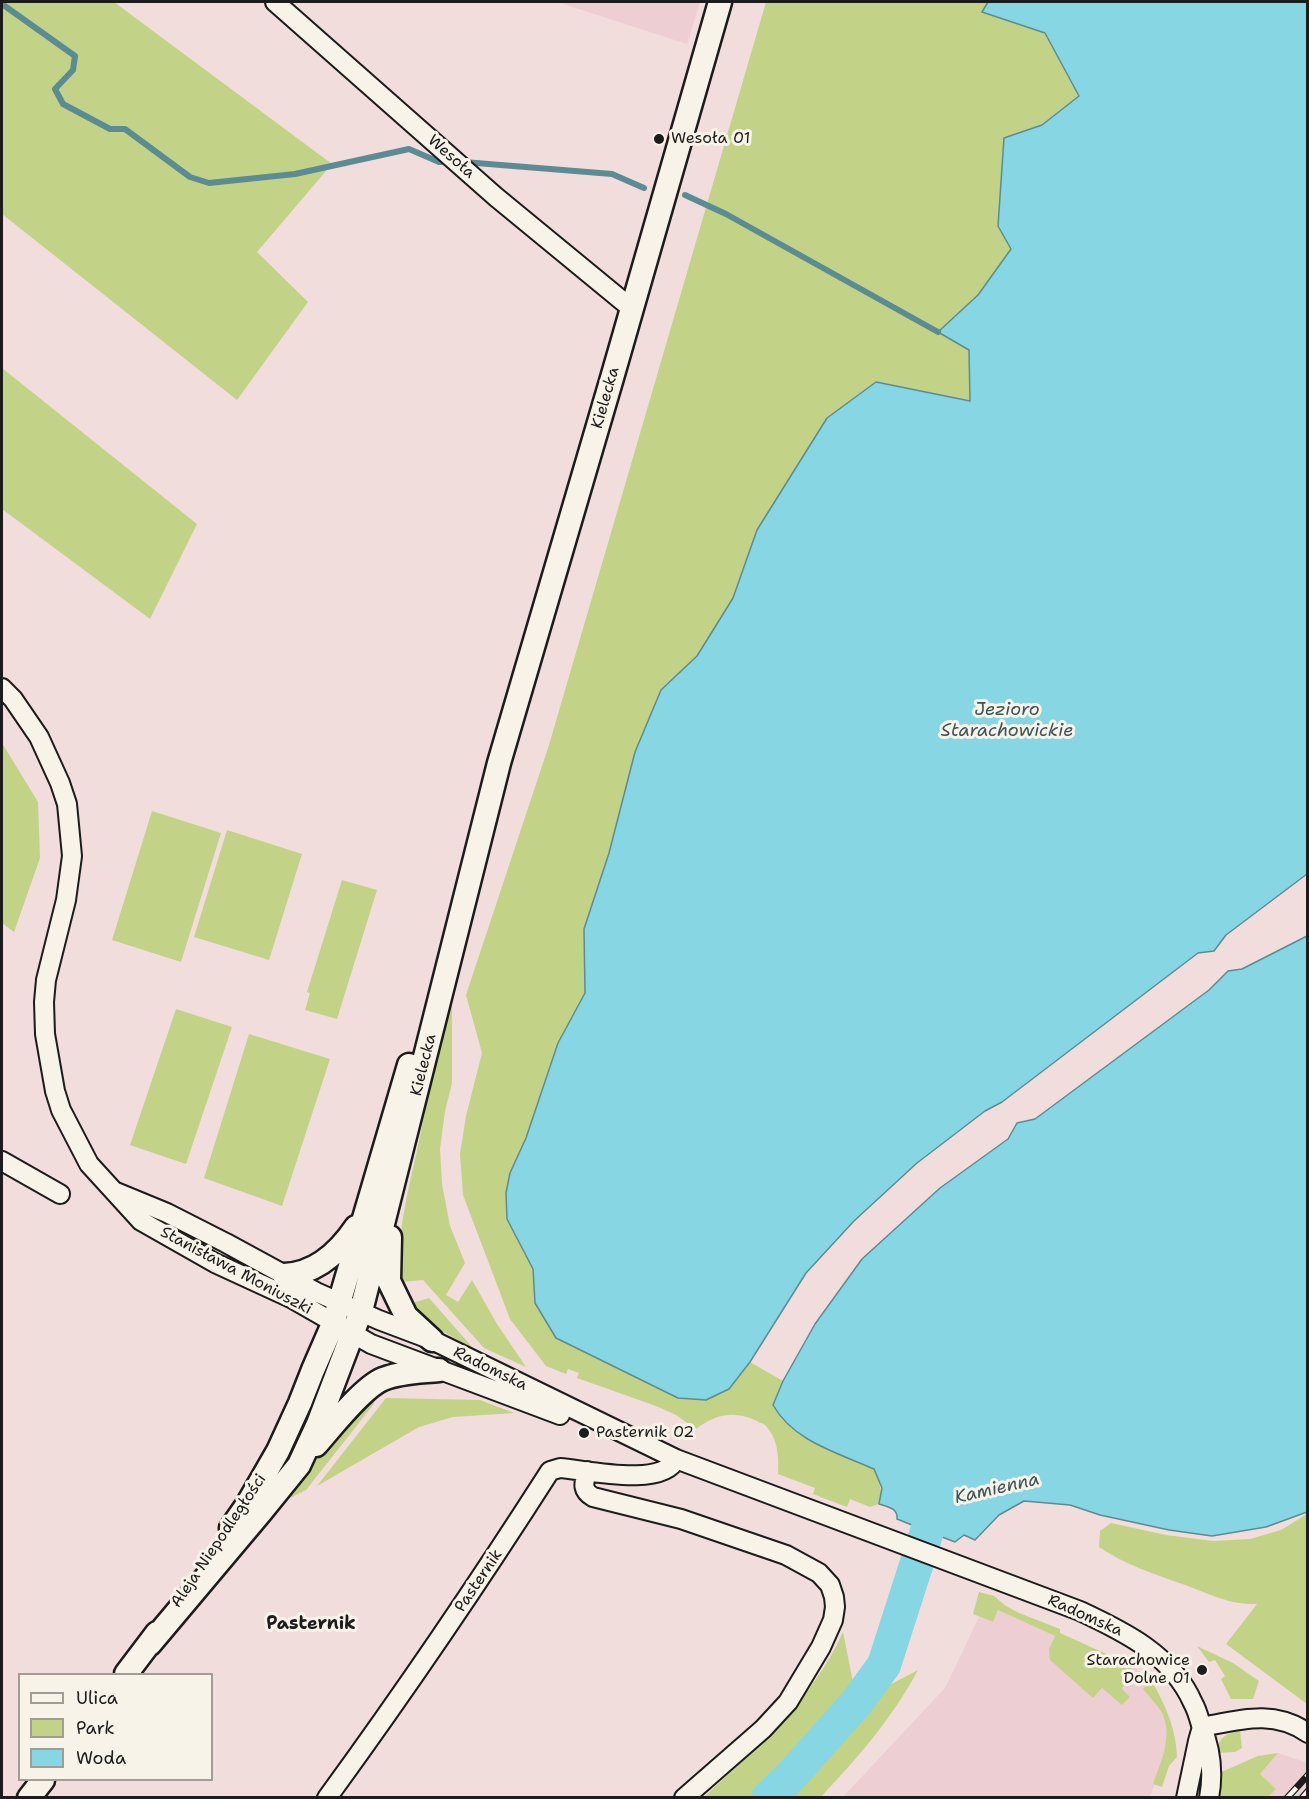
<!DOCTYPE html>
<html>
<head>
<meta charset="utf-8">
<style>
  body { margin:0 }
  #map { position:relative; width:1309px; height:1799px; overflow:hidden; background:#f1dddb; font-family:"Shantell Sans",sans-serif }
  canvas { display:block }
  .frame { position:absolute; inset:0; border:3px solid #1c1c1c; pointer-events:none }
  .legend { position:absolute; left:18px; top:1673px; width:195px; height:108px; box-sizing:border-box; background:#f7f3e8; border:2px solid #9f9d96; margin:0; padding:8px 10px; list-style:none; font-size:18px; color:#1c1c1c }
  .legend li { display:flex; align-items:center; gap:12px; height:30px }
  .legend b { width:30px; border:2px solid #9f9d96 }
</style>
</head>
<body>
<div id="map">
<canvas width="1309" height="1799"></canvas>
<div class="frame"></div>
<ul class="legend">
<li><b style="height:8px;background:#f7f3e8"></b>Ulica</li>
<li><b style="height:16px;background:#c2d387"></b>Park</li>
<li><b style="height:16px;background:#86d6e3"></b>Woda</li>
</ul>
</div>
<script>
const ctx = document.querySelector('canvas').getContext('2d');
ctx.lineJoin = 'round';
function paint(path, color) {
  ctx.fillStyle = color;
  ctx.fill(path, 'evenodd');
}
function strokePath(path, color, width, dash) {
  ctx.strokeStyle = color;
  ctx.lineWidth = width;
  ctx.lineCap = dash ? 'butt' : 'round';
  ctx.setLineDash(dash || []);
  ctx.stroke(path);
}
function label(font, color, halo, rows, align = 'center') {
  ctx.font = font + ' "Shantell Sans",sans-serif';
  ctx.lineWidth = 6;
  ctx.setLineDash([]);
  ctx.textBaseline = 'middle';
  ctx.strokeStyle = halo;
  ctx.fillStyle = color;
  for (const [text, x, y, turn = 0] of rows) {
    ctx.save();
    ctx.translate(x, y);
    ctx.rotate((+turn || 0) * Math.PI / 180);
    ctx.textAlign = isNaN(turn) ? turn : align;
    if (halo) ctx.strokeText(text, 0, 0);
    ctx.fillText(text, 0, 0);
    ctx.restore();
  }
}
const built = new Path2D(`
  M 557,2 L 700,2 L 687,44 Z
  M 998,1610 L 1055,1636 L 1049,1649 L 1093,1698 L 1102,1688 L 1123,1705 L 1121,1689 L 1133,1666 L 1153,1683 L 1171,1722 L 1165,1756 L 1150,1797 L 842,1798 L 945,1688 L 979,1617 L 993,1622 Z
  M 1278,1753 L 1305,1762 L 1307,1765 L 1307,1797 L 1268,1797 L 1275,1789 L 1260,1774 Z`);
const green = new Path2D(`
  M 2,2 L 114,2 L 332,164 L 257,252 L 308,302 L 237,400 L 2,214 Z
  M 766,2 L 988,2 L 983,12 L 1045,33 L 1079,96 L 1042,125 L 1004,138 L 1012,249 L 978,295 L 938,332 L 969,350 L 970,402 L 877,382 L 757,530 L 733,598 L 697,656 L 661,690 L 584,929 L 585,993 L 558,1043 L 526,1138 L 510,1173 L 507,1219 L 533,1269 L 535,1303 L 556,1338 L 678,1398 L 706,1400 L 729,1389 L 750,1362 L 783,1381 L 773,1405 C 793,1441 838,1453 874,1469 C 880,1483 883,1488 879,1504 L 870,1507 L 850,1499 L 847,1507 L 813,1494 L 815,1488 L 778,1474 C 779,1457 778,1438 765,1425 C 763,1423 759,1423 757,1421 C 735,1410 715,1414 696,1429 L 676,1415 L 656,1406 L 577,1378 L 579,1373 L 568,1369 L 566,1374 L 546,1366 L 510,1319 L 463,1195 L 460,1154 L 466,1116 L 482,1053 L 466,995 L 549,745 Z
  M 2,368 L 197,524 L 150,619 L 2,509 Z
  M 2,743 L 38,802 L 40,858 L 14,932 L 2,923 Z
  M 152,811 L 221,833 L 181,962 L 112,940 Z
  M 227,830 L 302,854 L 269,960 L 194,937 Z
  M 342,880 L 377,890 L 337,1019 L 305,1010 L 310,993 L 307,992 Z
  M 452,984 L 452,1083 L 445,1111 L 440,1149 L 442,1184 L 450,1226 L 465,1263 L 446,1295 L 458,1302 L 472,1280 L 497,1324 L 526,1367 L 484,1348 L 423,1280 L 402,1282 C 394,1240 409,1188 418,1146 C 429,1092 440,1038 452,984 Z
  M 176,1009 L 232,1027 L 186,1164 L 130,1145 Z
  M 249,1034 L 330,1059 L 282,1206 L 204,1178 Z
  M 429,1298 L 473,1348 C 448,1335 429,1324 409,1304 Z
  M 370,1398 L 375,1401 L 373,1405 L 306,1490 L 284,1501 L 330,1443 Z
  M 386,1398 L 480,1400 L 514,1413 L 453,1417 L 419,1427 L 317,1486 Z
  M 1307,1514 L 1307,1704 L 1226,1644 L 1257,1604 C 1229,1605 1210,1594 1185,1585 C 1155,1574 1125,1565 1099,1547 L 1100,1531 L 1111,1523 L 1166,1535 L 1213,1541 L 1250,1539 L 1281,1530 Z
  M 979,1592 L 994,1596 L 1006,1606 L 1019,1613 L 1060,1629 L 1060,1633 L 1133,1666 L 1122,1689 L 1130,1697 L 1122,1705 L 1102,1688 L 1093,1698 L 1050,1660 L 1049,1649 L 1055,1636 L 998,1610 L 993,1622 L 973,1614 Z
  M 843,1632 L 857,1702 L 918,1670 C 891,1720 859,1756 821,1797 L 703,1798 C 756,1749 813,1699 843,1632 Z
  M 1197,1646 L 1233,1663 L 1259,1681 L 1253,1699 L 1231,1699 L 1221,1679 L 1225,1676 L 1215,1660 L 1209,1662 Z
  M 1153,1683 C 1166,1707 1176,1729 1177,1757 L 1169,1766 L 1162,1787 L 1153,1784 C 1161,1762 1174,1735 1161,1711 C 1156,1704 1149,1696 1143,1689 L 1148,1684 Z
  M 1240,1730 L 1242,1748 L 1235,1752 L 1218,1753 C 1217,1737 1227,1734 1240,1730 Z
  M 1278,1753 L 1260,1774 L 1276,1789 L 1268,1797 L 1216,1798 L 1219,1773 L 1258,1756 Z`);
const water = new Path2D(`
  M 988,2 L 1307,2 L 1307,874 L 1226,935 L 1214,951 L 1198,953 L 1002,1102 L 985,1111 L 917,1163 L 854,1221 L 806,1273 L 750,1362 L 729,1389 L 706,1400 L 678,1398 L 556,1338 L 535,1303 L 533,1269 L 507,1219 L 506,1193 L 510,1173 L 526,1138 L 558,1043 L 585,993 L 584,929 L 609,853 L 635,752 L 661,690 L 697,656 L 733,598 L 757,530 L 827,418 L 876,382 L 970,401 L 969,350 L 938,332 L 978,295 L 1011,249 L 998,226 L 1004,138 L 1042,125 L 1079,96 L 1045,33 L 982,12 Z
  M 1307,936 L 1307,1512 L 1266,1527 L 1212,1536 L 1169,1530 L 1100,1515 L 1070,1505 L 1024,1501 L 999,1515 L 975,1540 L 964,1535 L 955,1542 L 932,1533 L 932,1528 L 925,1525 L 922,1529 L 897,1519 C 898,1508 888,1507 879,1504 L 882,1488 L 874,1469 C 838,1453 793,1441 773,1405 L 783,1381 L 815,1324 L 862,1259 L 940,1188 L 1008,1139 L 1017,1123 L 1035,1119 L 1209,990 L 1228,971 L 1242,969 Z`);
const stream = new Path2D(`
  M 2,4 L 75,56 L 73,70 L 55,89 L 63,104 L 110,129 L 125,129 L 190,177 L 209,183 L 295,174 L 409,149 L 439,162 L 448,162
  M 464,162 L 612,174 L 644,188
  M 685,195 L 726,214 L 938,332`);
const river = new Path2D(`
  M 768,1798 L 790,1777 L 857,1702 L 884,1665 L 929,1525 L 945,1502 L 962,1498`);
const minor = new Path2D(`
  M 275,2 L 496,197 L 631,308
  M 2,688 L 13,699 L 39,737 L 60,783 L 67,804 L 72,856 L 66,900 L 46,980 L 44,1002 L 45,1034 L 55,1091 L 61,1110 L 89,1164 L 141,1221 L 215,1263 L 291,1298 L 371,1344 L 560,1415
  M 2,1161 L 60,1194
  M 116,1192 L 167,1213 L 226,1243 L 316,1292 L 379,1320 L 432,1340 L 676,1459 L 1080,1611 C 1125,1632 1172,1655 1193,1703 C 1197,1710 1199,1718 1201,1725 C 1211,1749 1214,1772 1209,1798
  M 587,1471 C 584,1483 581,1490 593,1497 L 681,1519 L 786,1555 L 819,1573 L 830,1585 L 834,1597 L 835,1607 L 833,1620 L 821,1647 L 788,1702 L 763,1729 L 684,1798
  M 1202,1727 C 1240,1720 1273,1709 1308,1733
  M 327,1798 C 405,1691 479,1582 550,1471 L 560,1468 C 586,1470 663,1488 676,1459
  M 1186,1798 L 1198,1741 L 1202,1727`);
const major = new Path2D(`
  M 390,1237 L 389,1281 L 406,1316 L 432,1340
  M 284,1275 C 316,1274 339,1252 356,1227
  M 316,1445 C 331,1428 363,1387 383,1379 C 401,1372 420,1372 439,1370
  M 231,1528 L 247,1505 L 278,1451 L 300,1403 L 313,1370 L 333,1324 L 409,1065
  M 150,1644 L 261,1512 L 299,1465 L 318,1424 L 361,1311 L 499,763 L 612,378 L 720,2
  M 126,1674 L 157,1633
  M 29,1798 L 43,1780`);
const rail = new Path2D(`
  M 1287,1798 L 1308,1775
  M 1302,1798 L 1308,1791`);
const markers = [
  [659,139,6,"#1c1c1c"],
  [584,1433,6,"#1c1c1c"],
  [1202,1670,6,"#1c1c1c"]
];
const poiNames = [
  ["Wesoła 01",671,139],
  ["Pasternik 02",596,1433],
  ["Starachowice",1190,1661,"right"],
  ["Dolne 01",1190,1679,"right"]
];
const streetNames = [
  ["Wesoła",451,157,41],
  ["Kielecka",606,398,-74],
  ["Kielecka",424,1065,-76],
  ["Stanisława Moniuszki",236,1271,28],
  ["Radomska",490,1369,26],
  ["Aleja Niepodległości",219,1541,-56],
  ["Pasternik",479,1581,-56],
  ["Radomska",1085,1616,24]
];
const waterNames = [
  ["Jezioro",1007,710],
  ["Starachowickie",1007,731],
  ["Kamienna",997,1489,-13]
];
const neighbourhoodNames = [
  ["Pasternik",311,1624]
];
paint(built, '#edced2');
paint(green, '#c2d387');
paint(water, '#86d6e3');
strokePath(water, '#5c8c93', 1.5);
strokePath(stream, '#5c8c93', 6);
strokePath(river, '#86d6e3', 34);
strokePath(minor, '#1c1c1c', 22);
strokePath(major, '#1c1c1c', 27);
strokePath(minor, '#f7f3e8', 18);
strokePath(major, '#f7f3e8', 22);
strokePath(rail, '#1c1c1c', 7);
strokePath(rail, '#f7f3e8', 4.5, [14]);
for (const [x, y, r, color] of markers) {
  const dot = new Path2D();
  dot.arc(x, y, r, 0, 2 * Math.PI);
  ctx.fillStyle = color;
  ctx.fill(dot);
  strokePath(dot, '#f7f3e8', 2);
}
label('16px', '#1c1c1c', '#f7f3e8', poiNames, 'left');
label('16px', '#1c1c1c', '#f7f3e8', streetNames);
label('italic 18px', '#3c5458', '#f7f3e8', waterNames);
label('bold 18px', '#1c1c1c', '#f7f3e8', neighbourhoodNames);
</script>
</body>
</html>
